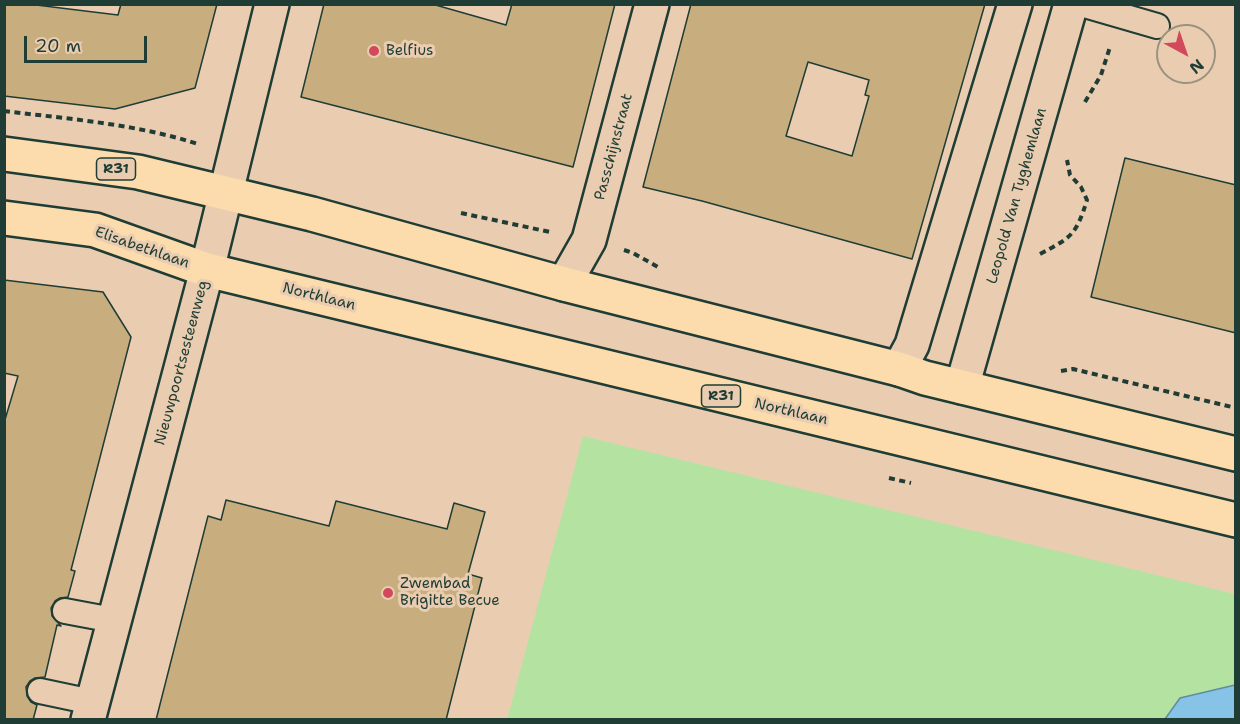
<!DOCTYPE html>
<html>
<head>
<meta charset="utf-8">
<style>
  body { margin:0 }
  #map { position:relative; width:1240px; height:724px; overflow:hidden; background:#eacdb1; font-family:"Shantell Sans",sans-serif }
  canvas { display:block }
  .frame { position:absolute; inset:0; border:6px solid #1f3d34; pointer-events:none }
  .north { position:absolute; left:1156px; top:24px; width:60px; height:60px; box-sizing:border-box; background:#eacdb1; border:2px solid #99937f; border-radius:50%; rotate:140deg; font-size:16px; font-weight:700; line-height:24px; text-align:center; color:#1f3d34 }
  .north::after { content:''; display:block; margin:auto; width:21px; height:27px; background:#d1495b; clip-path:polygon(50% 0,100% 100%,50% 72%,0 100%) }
  .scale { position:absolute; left:24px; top:36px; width:123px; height:27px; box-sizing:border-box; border:3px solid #1f3d34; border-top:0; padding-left:8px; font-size:18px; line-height:21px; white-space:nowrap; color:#1f3d34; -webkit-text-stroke:4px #eacdb1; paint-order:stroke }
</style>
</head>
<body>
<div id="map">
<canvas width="1240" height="724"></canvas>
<div class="frame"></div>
<div class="north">N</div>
<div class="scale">20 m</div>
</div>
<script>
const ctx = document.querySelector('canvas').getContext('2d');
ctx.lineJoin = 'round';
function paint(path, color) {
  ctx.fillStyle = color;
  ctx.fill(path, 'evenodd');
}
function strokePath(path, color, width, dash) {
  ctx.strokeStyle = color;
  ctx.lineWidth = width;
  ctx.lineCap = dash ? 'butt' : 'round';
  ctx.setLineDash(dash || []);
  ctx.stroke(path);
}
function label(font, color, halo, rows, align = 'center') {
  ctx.font = font + ' "Shantell Sans",sans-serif';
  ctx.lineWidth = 6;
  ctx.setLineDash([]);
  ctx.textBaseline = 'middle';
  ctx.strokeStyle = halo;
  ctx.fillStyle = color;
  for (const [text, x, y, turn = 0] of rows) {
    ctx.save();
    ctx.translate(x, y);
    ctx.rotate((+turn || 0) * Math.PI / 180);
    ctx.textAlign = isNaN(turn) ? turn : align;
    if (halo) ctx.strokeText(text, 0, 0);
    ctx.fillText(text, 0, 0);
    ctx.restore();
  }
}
const green = new Path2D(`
  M 583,436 L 1235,594 L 1235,719 L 507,720 Z`);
const water = new Path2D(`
  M 1235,685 L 1235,719 L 1165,719 L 1180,698 Z`);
const building = new Path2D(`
  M 5,4 L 28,4 L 118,15 L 121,4 L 217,4 L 195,88 L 115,109 L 4,96 Z
  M 324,4 L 432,4 L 506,25 L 512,4 L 615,4 L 573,167 L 301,97 Z
  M 691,4 L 985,4 L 912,259 L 702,201 L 643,187 ZM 808,62 L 869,80 L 865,95 L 869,96 L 852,156 L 786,136 Z
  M 1125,158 L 1236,185 L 1236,333 L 1091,297 Z
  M 4,280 L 103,292 L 131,337 L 71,570 L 75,571 L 68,597 L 60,598 L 55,601 L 51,608 L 52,616 L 61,626 L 57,625 L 45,677 L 35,678 L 30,681 L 26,687 L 27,696 L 31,702 L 37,705 L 33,720 L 4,720 L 4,423 L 18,376 L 4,373 Z
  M 226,500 L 329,526 L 336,501 L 447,529 L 454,503 L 485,512 L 468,574 L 482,578 L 446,720 L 156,720 L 208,516 L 221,520 Z`);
const path = new Path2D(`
  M 1085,102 L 1101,75 L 1110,47
  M 4,111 C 69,119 136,124 198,144
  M 461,213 L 550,232
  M 624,250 L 633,253 L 658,267
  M 1040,254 C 1072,237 1076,235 1087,200 L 1081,187 L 1070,175 L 1067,160
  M 1061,371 L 1073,369 L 1236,408
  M 889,478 L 911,483`);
const service = new Path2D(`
  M 1081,4 L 1157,26
  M 65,611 L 113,620
  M 40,691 L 92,702`);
const minor = new Path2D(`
  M 564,284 L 589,240 L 652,4
  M 899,369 L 912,345 L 1015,4
  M 962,387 L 1071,4`);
const tertiary = new Path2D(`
  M 88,720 L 207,270`);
const secondary = new Path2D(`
  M 207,270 L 272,4`);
const primary = new Path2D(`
  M 4,154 L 138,172 L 312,214 L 564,284 L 899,369 L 925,378 L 1236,454
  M 4,218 L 95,230 L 207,270 L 1236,520`);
const markers = [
  [374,51,6,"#d1495b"],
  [388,593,6,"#d1495b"]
];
const shields = [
  [116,169,39],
  [721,396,39]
];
const shieldNames = [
  ["R31",116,169],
  ["R31",721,396]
];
const poiNames = [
  ["Belfius",386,51],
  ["Zwembad",400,584],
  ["Brigitte Becue",400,601]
];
const streetNames = [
  ["Passchijnstraat",614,147,-75],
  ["Leopold Van Tyghemlaan",1017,196,-74],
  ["Elisabethlaan",142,248,19],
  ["Northlaan",319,297,14],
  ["Nieuwpoortsesteenweg",182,363,-75],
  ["Northlaan",791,412,13]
];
paint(green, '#b4e3a1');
paint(water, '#86c3e6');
strokePath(water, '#5d8d9f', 1.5);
paint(building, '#c8ae7f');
strokePath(building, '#1f3d34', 1.5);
strokePath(service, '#1f3d34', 28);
strokePath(minor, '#1f3d34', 38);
strokePath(tertiary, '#1f3d34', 38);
strokePath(secondary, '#1f3d34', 38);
strokePath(primary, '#1f3d34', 38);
strokePath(path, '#1f3d34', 4, [6, 4.5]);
strokePath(service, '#eacdb1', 24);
strokePath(minor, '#eacdb1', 33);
strokePath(tertiary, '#eacdb1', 33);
strokePath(secondary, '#eacdb1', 33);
strokePath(primary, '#fcdcac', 33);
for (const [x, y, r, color] of markers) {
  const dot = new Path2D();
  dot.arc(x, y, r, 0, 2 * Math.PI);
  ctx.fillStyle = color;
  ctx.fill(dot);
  strokePath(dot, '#eacdb1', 2);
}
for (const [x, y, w] of shields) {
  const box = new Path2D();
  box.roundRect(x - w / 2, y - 11, w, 22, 4.5);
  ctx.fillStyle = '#eacdb1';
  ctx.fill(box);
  strokePath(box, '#1f3d34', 1.5);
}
label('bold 14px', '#1f3d34', null, shieldNames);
label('15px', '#1f3d34', '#eacdb1', poiNames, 'left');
label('15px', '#1f3d34', '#eacdb1', streetNames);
</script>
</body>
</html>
